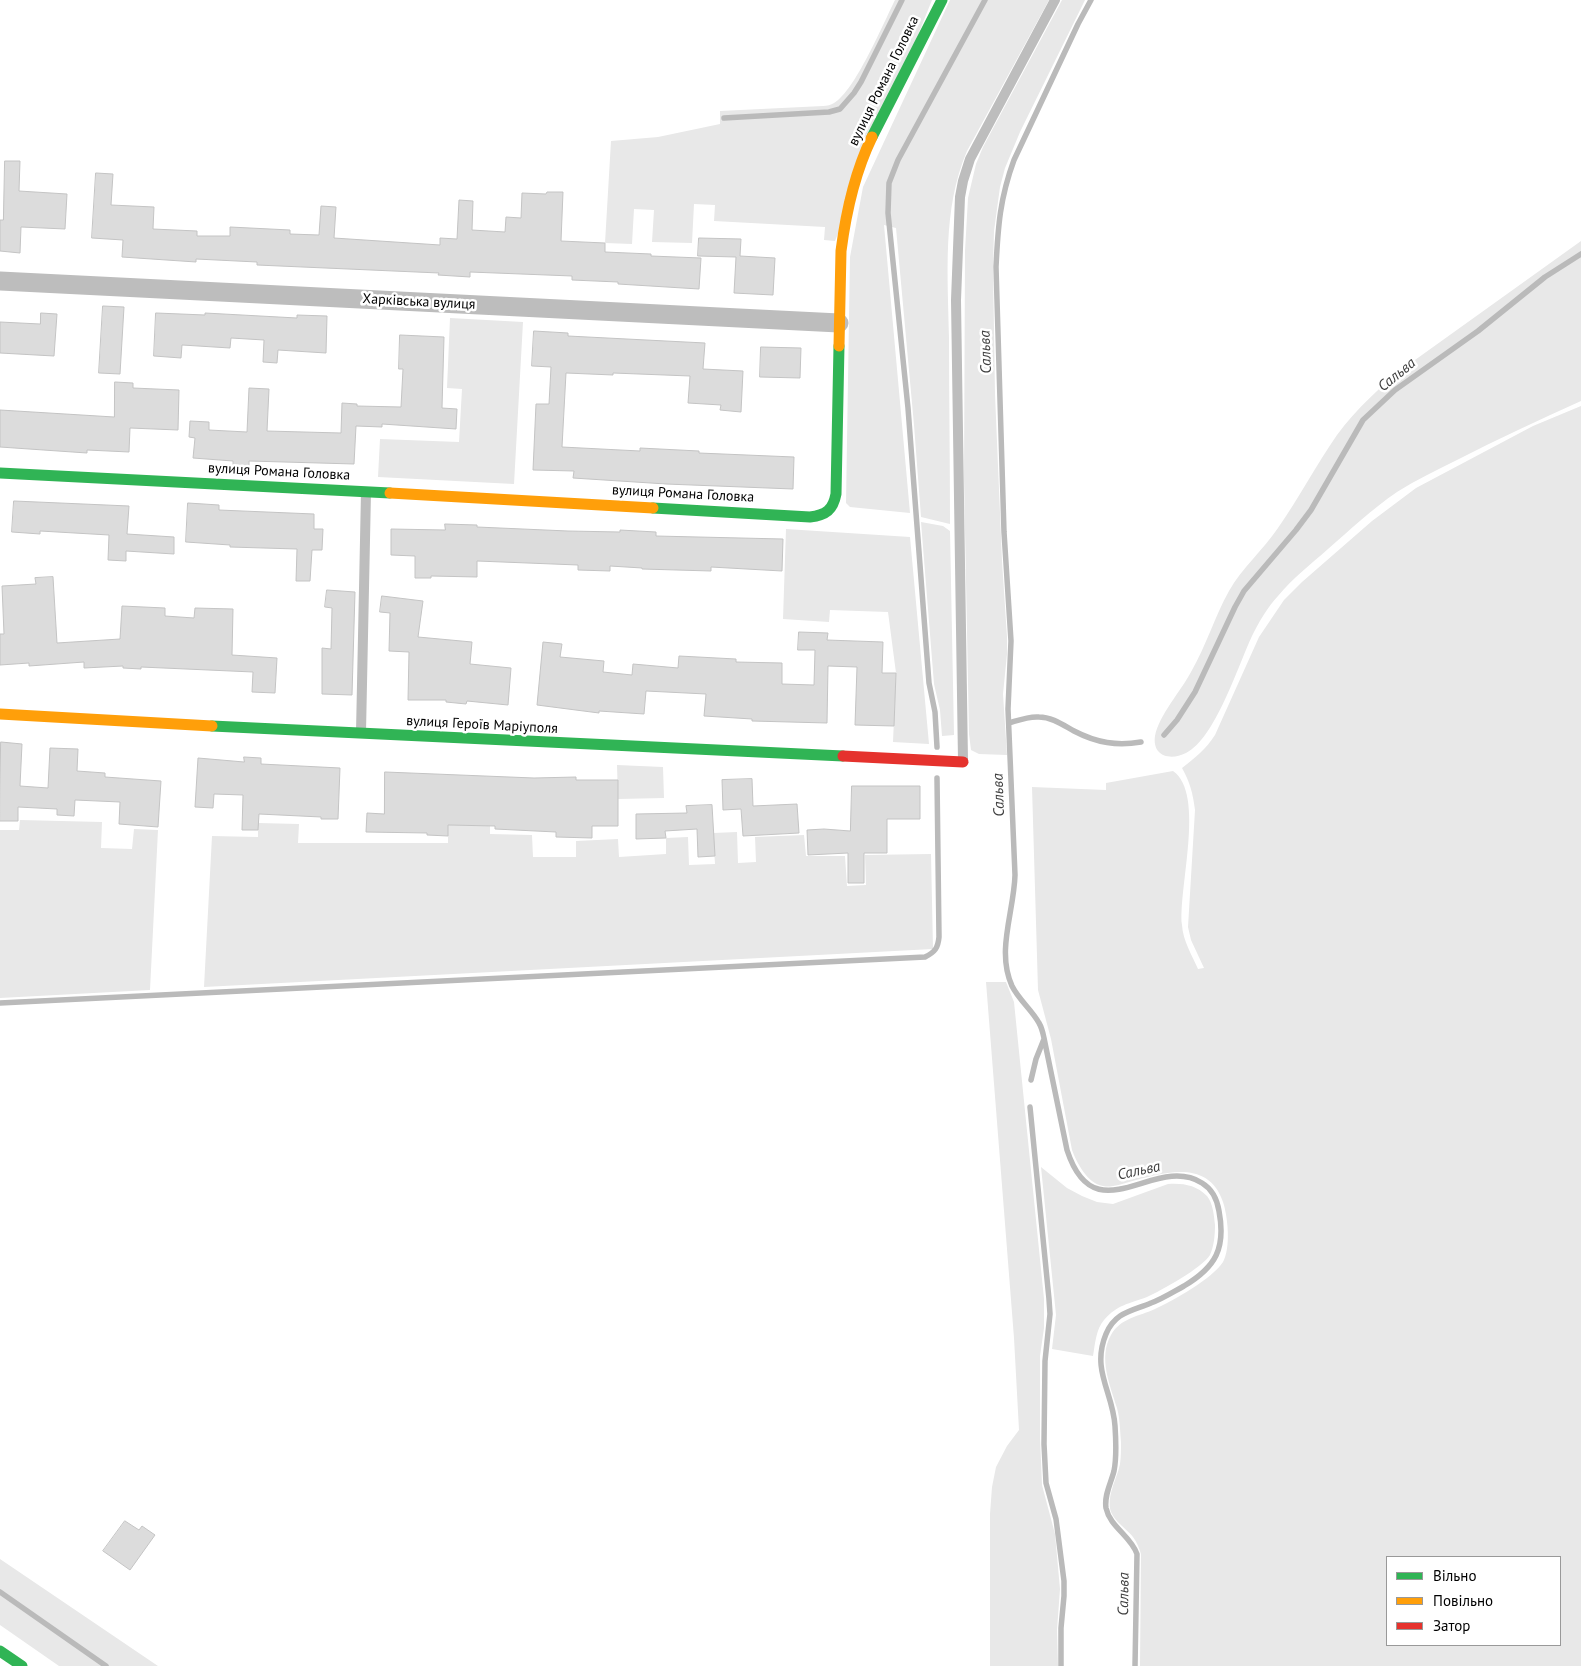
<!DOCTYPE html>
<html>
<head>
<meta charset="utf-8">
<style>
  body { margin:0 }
  #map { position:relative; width:1581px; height:1666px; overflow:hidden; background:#fff; font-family:"PT Sans",sans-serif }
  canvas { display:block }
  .legend { position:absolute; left:1386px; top:1556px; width:175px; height:90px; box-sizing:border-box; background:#fff; border:1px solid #999; margin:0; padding:6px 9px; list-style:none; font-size:15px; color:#000 }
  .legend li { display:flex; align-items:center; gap:10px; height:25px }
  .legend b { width:25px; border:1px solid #999 }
</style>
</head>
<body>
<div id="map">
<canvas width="1581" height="1666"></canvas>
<ul class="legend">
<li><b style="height:6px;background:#30b455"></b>Вільно</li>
<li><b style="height:6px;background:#ff9f0a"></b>Повільно</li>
<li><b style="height:6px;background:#e5322d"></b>Затор</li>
</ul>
</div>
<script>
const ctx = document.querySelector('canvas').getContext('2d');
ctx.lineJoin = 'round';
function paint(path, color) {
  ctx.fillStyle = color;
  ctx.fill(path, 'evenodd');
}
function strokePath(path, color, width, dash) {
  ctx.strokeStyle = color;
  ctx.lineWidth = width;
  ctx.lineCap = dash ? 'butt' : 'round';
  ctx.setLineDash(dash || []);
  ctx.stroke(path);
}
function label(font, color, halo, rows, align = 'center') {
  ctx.font = font + ' "PT Sans",sans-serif';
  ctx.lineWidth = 5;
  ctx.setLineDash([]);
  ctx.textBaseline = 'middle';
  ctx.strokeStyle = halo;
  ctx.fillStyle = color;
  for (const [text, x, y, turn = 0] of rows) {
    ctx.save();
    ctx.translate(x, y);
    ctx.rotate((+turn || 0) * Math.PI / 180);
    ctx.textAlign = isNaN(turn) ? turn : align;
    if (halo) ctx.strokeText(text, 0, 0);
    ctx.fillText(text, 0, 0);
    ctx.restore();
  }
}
const green = new Path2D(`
  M 895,0 L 932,0 L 835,241 L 824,240 L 825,227 L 714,221 L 715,205 L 694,204 L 692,243 L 652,242 L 654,210 L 634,209 L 632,244 L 605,243 L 611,141 L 658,137 L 720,124 L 720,111 L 823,106 C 827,106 831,105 834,103 C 855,91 883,24 895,0 Z
  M 950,0 L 1049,0 L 967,151 C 942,209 948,276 949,338 C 949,400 950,462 950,524 L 921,517 L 914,425 L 896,228 L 884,225 L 910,513 L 850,507 L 846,503 L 850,257 L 863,187 Z
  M 1062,0 L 1085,0 L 1020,132 L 1005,168 L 1000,187 L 994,231 L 993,268 L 995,394 L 1002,561 L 1007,637 L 1007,654 L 1003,694 L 1007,755 L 979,754 L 971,750 L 969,734 L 964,478 L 965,251 L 968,198 L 976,164 L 983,147 Z
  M 1581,241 L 1581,401 C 1539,420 1498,439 1457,460 C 1437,470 1416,480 1397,492 C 1372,509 1350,530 1328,549 C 1311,564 1292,579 1278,596 C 1267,608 1259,622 1252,636 C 1238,666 1215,739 1186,753 C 1170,761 1152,756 1155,736 C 1159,715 1181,691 1191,672 C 1206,646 1215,616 1229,591 C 1242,568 1263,550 1278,528 C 1299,498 1316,465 1337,435 C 1357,408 1382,385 1408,365 Z
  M 450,318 L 523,322 L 514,484 L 378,477 L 380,439 L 459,442 L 462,389 L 447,388 Z
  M 1581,406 L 1581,1666 L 1140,1666 L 1141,1554 C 1139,1548 1137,1542 1133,1537 C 1127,1529 1115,1522 1111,1512 C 1106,1496 1117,1479 1120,1464 C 1121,1457 1121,1449 1121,1442 C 1120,1431 1120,1418 1117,1408 C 1110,1385 1098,1358 1111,1335 C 1120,1318 1140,1316 1155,1309 C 1173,1301 1213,1278 1223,1262 C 1231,1248 1228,1217 1223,1202 C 1208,1158 1163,1173 1129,1182 C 1121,1184 1111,1188 1103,1186 C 1087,1183 1077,1163 1072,1150 L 1051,1039 L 1038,990 L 1032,787 L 1106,790 L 1106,783 L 1173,771 C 1206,794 1178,889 1182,925 C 1183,941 1192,955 1198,969 L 1204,968 L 1191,940 L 1188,927 L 1195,810 C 1193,794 1190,782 1182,768 C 1195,758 1206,749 1215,735 L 1259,637 L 1284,600 L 1302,582 L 1372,521 L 1416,488 L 1533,426 ZM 1387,1557 L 1560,1557 L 1560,1645 L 1387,1645 Z
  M 921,522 L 943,526 L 950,531 L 954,735 L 942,736 L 940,710 L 934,684 Z
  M 786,529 L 910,537 L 929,744 L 893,742 L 896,673 L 888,612 L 830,610 L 829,622 L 783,619 Z
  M 617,765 L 663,767 L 664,798 L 618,799 Z
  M 20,820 L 102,822 L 101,848 L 132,849 L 134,829 L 158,830 L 150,990 L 0,998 L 0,830 L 19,830 Z
  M 258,823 L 299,824 L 298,843 L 448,843 L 448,825 L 490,826 L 490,834 L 532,835 L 533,857 L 576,857 L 576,841 L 618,839 L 619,857 L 666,854 L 666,838 L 688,837 L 689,865 L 715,864 L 713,833 L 737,832 L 738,863 L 756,862 L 755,837 L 804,835 L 806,856 L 845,856 L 847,886 L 866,885 L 865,855 L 931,854 L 933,949 L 204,987 L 212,836 L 258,837 Z
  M 986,982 L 1006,982 L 1014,1002 L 1044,1299 L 1044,1328 L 1040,1356 L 1040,1438 L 1042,1485 L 1055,1534 L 1060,1589 L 1057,1630 L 1058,1666 L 990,1666 L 990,1514 L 992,1487 L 996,1467 L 1007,1446 L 1019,1430 L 1014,1338 Z
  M 1041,1167 L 1067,1188 L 1082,1196 L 1097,1202 L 1113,1204 L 1168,1184 C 1183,1183 1196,1185 1207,1196 C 1213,1203 1214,1216 1215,1225 C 1215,1235 1214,1246 1210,1255 C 1202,1268 1162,1290 1147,1297 C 1129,1304 1118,1304 1104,1320 C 1096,1329 1095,1344 1093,1356 L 1052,1349 L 1056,1315 Z
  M 0,1559 L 158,1666 L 59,1666 L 0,1625 Z`);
const stream = new Path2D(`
  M 1091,0 L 1078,24 L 1014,160 C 1000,198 998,226 996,267 L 1004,532 L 1011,641 L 1008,709 L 1015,875 C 1014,912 996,951 1012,986 C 1019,1000 1032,1010 1039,1023 C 1042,1028 1043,1033 1044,1038 L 1067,1150 C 1095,1236 1154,1153 1202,1183 C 1212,1189 1217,1199 1219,1211 C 1226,1248 1216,1267 1184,1286 C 1173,1292 1162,1299 1151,1303 C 1132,1311 1115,1312 1106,1334 C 1091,1370 1113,1392 1115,1426 C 1116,1441 1117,1456 1114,1471 C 1111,1483 1104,1495 1106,1508 C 1110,1527 1131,1536 1137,1554 L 1135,1666
  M 724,118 L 829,112 L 840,109 L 854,93 L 861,82 L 902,0
  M 1009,723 C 1019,720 1029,716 1039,717 C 1052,717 1063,725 1074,731 C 1097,743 1117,746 1141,742
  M 1164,735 L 1177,720 L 1195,692 L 1235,607 L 1244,591 L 1296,530 L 1311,510 L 1363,420 L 1395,390 L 1478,331 L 1545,277 L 1581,254
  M 937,747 L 935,712 L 929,683 L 908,408 L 888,213 L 889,183 L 898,160 L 985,0
  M 0,1003 L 925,957 C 935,952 938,948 939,937 L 937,778
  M 1031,1080 L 1036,1059 L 1044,1039
  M 1030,1107 L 1049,1299 L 1050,1314 L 1045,1361 L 1044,1444 L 1046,1483 L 1056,1519 L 1064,1581 L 1064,1596 L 1061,1628 L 1061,1666
  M 0,1592 L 106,1666`);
const building = new Path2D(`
  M 5,161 L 20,161 L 19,191 L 67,194 L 65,229 L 21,227 L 20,253 L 0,251 L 0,220 L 3,220 Z
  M 96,173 L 113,174 L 111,205 L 154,207 L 153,229 L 197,231 L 197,236 L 230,236 L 230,227 L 290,230 L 290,234 L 319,235 L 321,206 L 336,207 L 334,238 L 440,245 L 440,238 L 457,239 L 459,200 L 473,201 L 472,230 L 505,232 L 506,217 L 521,218 L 522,193 L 546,194 L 547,192 L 563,192 L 561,241 L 605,243 L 605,252 L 651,254 L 651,256 L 701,258 L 699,289 L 618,284 L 618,282 L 572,280 L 572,276 L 470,272 L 470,277 L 438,275 L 439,273 L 257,265 L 257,262 L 196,259 L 196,262 L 122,257 L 123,240 L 92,238 Z
  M 699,238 L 741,239 L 740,256 L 775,258 L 773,295 L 734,293 L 736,257 L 698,256 Z
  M 103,306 L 124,307 L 120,374 L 99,373 Z
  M 41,313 L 57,314 L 54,356 L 0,353 L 0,322 L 40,324 Z
  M 156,313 L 205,315 L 205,313 L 297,318 L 297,315 L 327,316 L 326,353 L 278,350 L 277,363 L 263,362 L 264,340 L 231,338 L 230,348 L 182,345 L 181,358 L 154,356 Z
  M 534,331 L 568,333 L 568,336 L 705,343 L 703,369 L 743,371 L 741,412 L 720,410 L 721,405 L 688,403 L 690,376 L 613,373 L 613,375 L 566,373 L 562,447 L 640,451 L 640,448 L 699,451 L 699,453 L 794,457 L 793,489 L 666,484 L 573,478 L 574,471 L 533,470 L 536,404 L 549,404 L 551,367 L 532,366 Z
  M 400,335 L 444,337 L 442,408 L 457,409 L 456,429 L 382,424 L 382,427 L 356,426 L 354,464 L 249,461 L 249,467 L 233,466 L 233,461 L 193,458 L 195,438 L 189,437 L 190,421 L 209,422 L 209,430 L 247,432 L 249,388 L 269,389 L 267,431 L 341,433 L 342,403 L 357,404 L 357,406 L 401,407 L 403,369 L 399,369 Z
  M 761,347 L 801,348 L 800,378 L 760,377 Z
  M 115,382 L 133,383 L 133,388 L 179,390 L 178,430 L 130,428 L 129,452 L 87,450 L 87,453 L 0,447 L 0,410 L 114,417 Z
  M 14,501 L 129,506 L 127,534 L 174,537 L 174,554 L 126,551 L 126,561 L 108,560 L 109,535 L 40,531 L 40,534 L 12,532 Z
  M 188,503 L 219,505 L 219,510 L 314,514 L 314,529 L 323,529 L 322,550 L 312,550 L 310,581 L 296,581 L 297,549 L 230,547 L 230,545 L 186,542 Z
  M 445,524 L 477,525 L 477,527 L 568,531 L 620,532 L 620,530 L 656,532 L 656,536 L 783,539 L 782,571 L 711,567 L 711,571 L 642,569 L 642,568 L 610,566 L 610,571 L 578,570 L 578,565 L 477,561 L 477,577 L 431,576 L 431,578 L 415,578 L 415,556 L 391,555 L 391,529 L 445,530 Z
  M 53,577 L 57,643 L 120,639 L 122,606 L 165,608 L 165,616 L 194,618 L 195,608 L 233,609 L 232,655 L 277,658 L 275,693 L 252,692 L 253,672 L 141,667 L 141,669 L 123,668 L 123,666 L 84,668 L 84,662 L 29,666 L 29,663 L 0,665 L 0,634 L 4,634 L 2,586 L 36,584 L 35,578 Z
  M 327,590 L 355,592 L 352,695 L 322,694 L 322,648 L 331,649 L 332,608 L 325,607 Z
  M 382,596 L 423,601 L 418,637 L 472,642 L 470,664 L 511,668 L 508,705 L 467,701 L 466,704 L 446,702 L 446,700 L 408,700 L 409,652 L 389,651 L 390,613 L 380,612 Z
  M 799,632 L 828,633 L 827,640 L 883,642 L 882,673 L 896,673 L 894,726 L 855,725 L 857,667 L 828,666 L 827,723 L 752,721 L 752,719 L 704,716 L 706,694 L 646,691 L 644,714 L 599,711 L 599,713 L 537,705 L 543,642 L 562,644 L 560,657 L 604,661 L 603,672 L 632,675 L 633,664 L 678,668 L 679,656 L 736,659 L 736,662 L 782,663 L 782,684 L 814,685 L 815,650 L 798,650 Z
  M 1,742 L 22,744 L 20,786 L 48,788 L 50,748 L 78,749 L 77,771 L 105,773 L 105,777 L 161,781 L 158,827 L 119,824 L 120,802 L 75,800 L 74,816 L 57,815 L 57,809 L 18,807 L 18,821 L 0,821 Z
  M 244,757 L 261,758 L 261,764 L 340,768 L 338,819 L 321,819 L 321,817 L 259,814 L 258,830 L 242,830 L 243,795 L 214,794 L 213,808 L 195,807 L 198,758 L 244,762 Z
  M 385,772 L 534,778 L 576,777 L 576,780 L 618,780 L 618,826 L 592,826 L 592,838 L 556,837 L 556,832 L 495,829 L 495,826 L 448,825 L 448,836 L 427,835 L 427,833 L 366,832 L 367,813 L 384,814 Z
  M 752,779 L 753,806 L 797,804 L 799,833 L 743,836 L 741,809 L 723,810 L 722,780 Z
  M 852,786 L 920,786 L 920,819 L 887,819 L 887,853 L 864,853 L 864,883 L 848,883 L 848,853 L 808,855 L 807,830 L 824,829 L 850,831 Z
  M 712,805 L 715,856 L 698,857 L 697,829 L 665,831 L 666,838 L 636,839 L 636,814 L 687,813 L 686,806 Z
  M 125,1521 L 139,1530 L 142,1526 L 155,1535 L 130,1570 L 103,1551 Z`);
const lane = new Path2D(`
  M 361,732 L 366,492
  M 963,761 L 956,300 L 960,197 L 963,181 L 970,159 L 1055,0`);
const street = new Path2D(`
  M 0,281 L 839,323`);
const fast = new Path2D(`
  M 872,137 L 942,0
  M 0,473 L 390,493
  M 653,508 L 810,517 C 826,515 833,510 836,494 L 839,346
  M 212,726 L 843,756
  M 0,1651 L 22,1666`);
const slow = new Path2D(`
  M 839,346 L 841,251 C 846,212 855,172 872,137
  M 390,493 L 653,508
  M 0,714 L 212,726`);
const jam = new Path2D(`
  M 843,756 L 963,762`);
const streetNames = [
  ["вулиця Романа Головка",884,81,-64],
  ["Харківська вулиця",419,302,3],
  ["вулиця Романа Головка",279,472,3],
  ["вулиця Романа Головка",683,494,3],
  ["вулиця Героїв Маріуполя",482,725,3]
];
const waterNames = [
  ["Сальва",986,352,-92],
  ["Сальва",1397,375,-39],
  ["Сальва",999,795,-92],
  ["Сальва",1139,1171,-12],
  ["Сальва",1124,1594,-89]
];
paint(green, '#e8e8e8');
strokePath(stream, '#bababa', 5.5);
paint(building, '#dcdcdc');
strokePath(building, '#c4c4c4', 1);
strokePath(lane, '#bdbdbd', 10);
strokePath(street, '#bdbdbd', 19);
strokePath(fast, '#30b455', 11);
strokePath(slow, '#ff9f0a', 11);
strokePath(jam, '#e5322d', 11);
label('14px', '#000', '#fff', streetNames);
label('italic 15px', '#3e3e3e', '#fff', waterNames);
</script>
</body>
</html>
